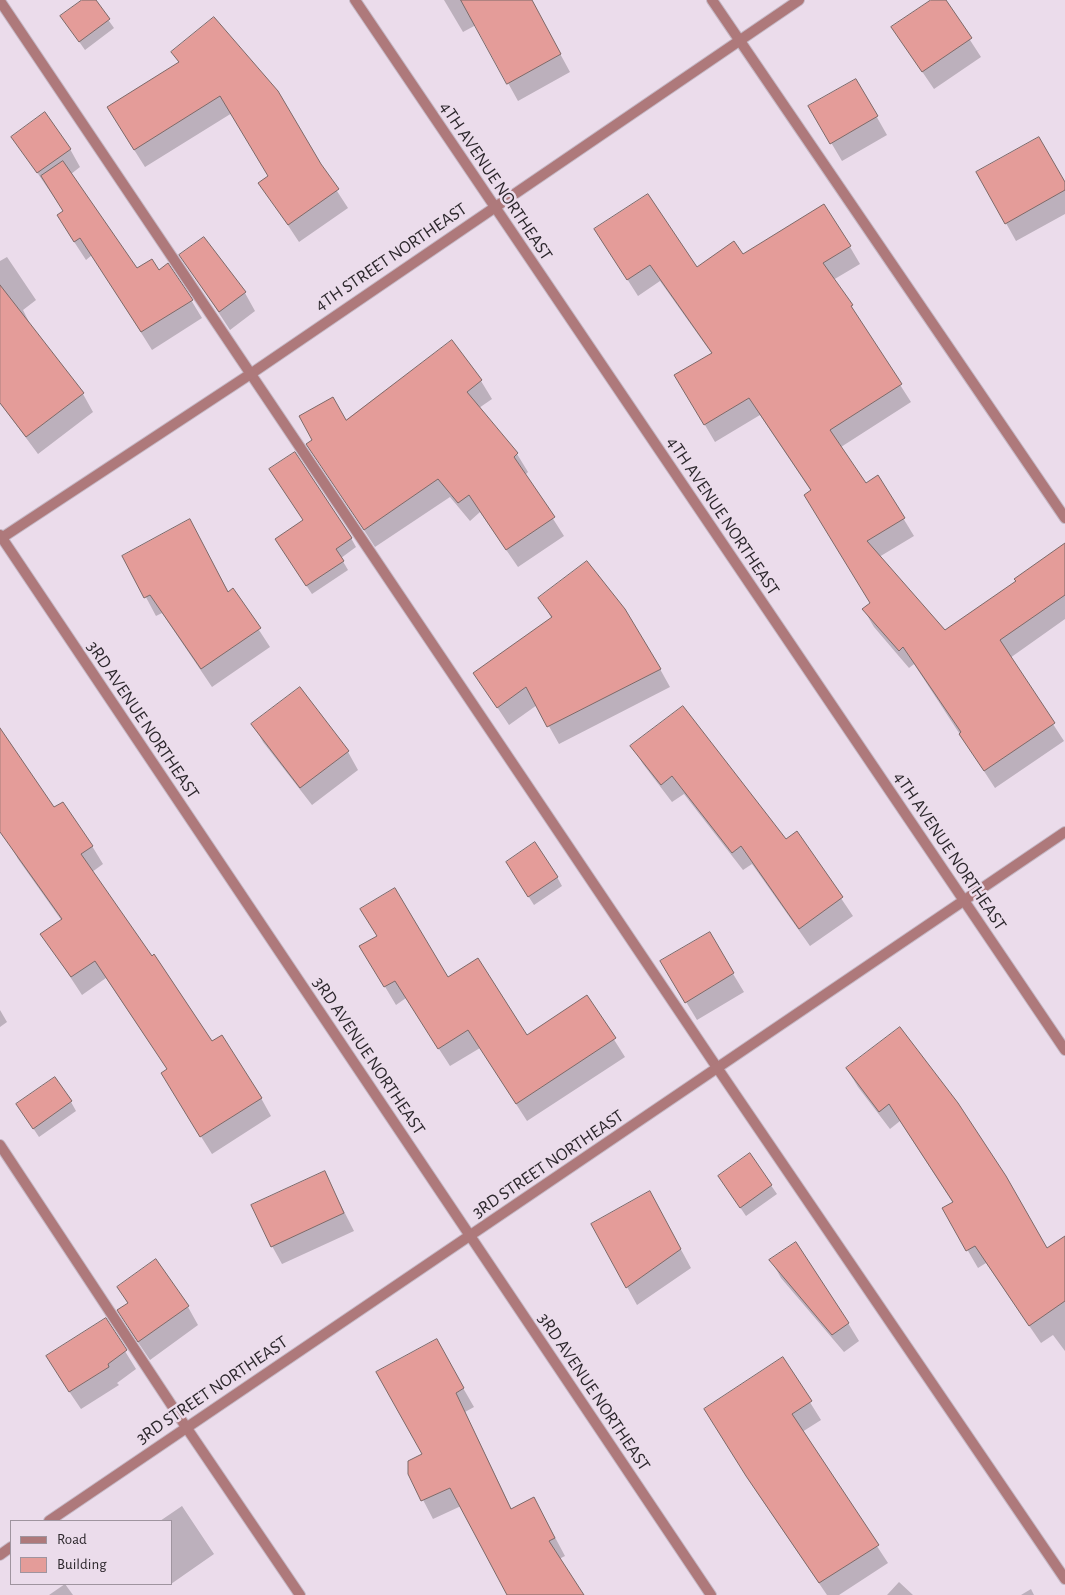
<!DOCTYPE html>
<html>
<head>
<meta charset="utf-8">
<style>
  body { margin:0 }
  #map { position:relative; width:1065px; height:1595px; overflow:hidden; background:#ebdceb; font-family:"Alegreya Sans",sans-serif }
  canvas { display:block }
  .legend { position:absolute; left:10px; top:1520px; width:162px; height:65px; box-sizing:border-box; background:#ebdceb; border:1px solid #9f949f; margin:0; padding:6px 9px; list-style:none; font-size:15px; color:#2d282d }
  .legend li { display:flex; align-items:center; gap:10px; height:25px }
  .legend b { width:25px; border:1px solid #9f949f }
</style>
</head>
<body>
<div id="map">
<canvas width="1065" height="1595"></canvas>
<ul class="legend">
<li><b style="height:6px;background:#ae797b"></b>Road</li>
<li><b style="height:14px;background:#e49c99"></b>Building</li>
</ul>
</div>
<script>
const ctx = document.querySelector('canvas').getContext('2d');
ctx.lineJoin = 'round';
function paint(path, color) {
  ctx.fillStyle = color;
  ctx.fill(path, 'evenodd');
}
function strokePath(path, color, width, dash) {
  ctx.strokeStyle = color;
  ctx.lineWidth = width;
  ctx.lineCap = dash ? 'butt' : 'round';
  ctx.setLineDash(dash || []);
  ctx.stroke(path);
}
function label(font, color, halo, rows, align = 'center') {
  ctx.font = font + ' "Alegreya Sans",sans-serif';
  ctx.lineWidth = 5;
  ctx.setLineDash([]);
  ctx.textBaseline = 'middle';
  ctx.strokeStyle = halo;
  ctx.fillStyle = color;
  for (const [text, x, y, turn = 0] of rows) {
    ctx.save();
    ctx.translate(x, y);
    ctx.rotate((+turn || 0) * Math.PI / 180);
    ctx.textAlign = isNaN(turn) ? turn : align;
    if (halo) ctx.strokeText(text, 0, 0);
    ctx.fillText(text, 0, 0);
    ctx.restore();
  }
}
const shadow = new Path2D(`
  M 84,0 L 94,0 L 114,28 L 85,50 L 61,16 Z
  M 444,0 L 510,0 L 545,26 L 570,72 L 518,101 L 476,25 L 463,32 Z
  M 933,0 L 944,0 L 981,57 L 934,89 L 904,45 Z
  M 173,53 L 320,165 L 348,208 L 299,242 L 260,183 L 270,176 L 232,113 L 145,167 L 119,126 L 179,63 Z
  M 862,91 L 887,135 L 842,161 L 810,107 Z
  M 13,137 L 70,149 L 80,167 L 71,174 L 137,270 L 158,272 L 191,300 L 202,318 L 152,350 L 92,255 L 86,260 L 69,234 L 64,212 Z
  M 978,173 L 1065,184 L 1065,214 L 1016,241 Z
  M 204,238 L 245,293 L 255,311 L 230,330 L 181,255 Z
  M 606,246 L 696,269 L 743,256 L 850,247 L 860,264 L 833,280 L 911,402 L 841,447 L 866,485 L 878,477 L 914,536 L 879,557 L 945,632 L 1017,582 L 1065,545 L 1065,619 L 1010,658 L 1064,741 L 995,788 L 914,664 L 909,668 L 874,627 L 864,610 L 871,603 L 811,491 L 760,415 L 715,442 L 686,393 L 712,354 L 660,281 L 638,296 Z
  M 7,257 L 36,300 L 23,310 L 33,330 L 83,394 L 93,412 L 38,454 L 0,403 L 0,261 Z
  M 452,342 L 481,381 L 492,399 L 479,408 L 517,454 L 528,472 L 525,475 L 564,536 L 518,567 L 480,512 L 470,521 L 450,497 L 375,547 L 308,444 L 346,422 Z
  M 351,538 L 356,547 L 341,558 L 348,570 L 312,594 L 282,549 Z
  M 200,539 L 229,593 L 233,590 L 270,647 L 212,687 L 162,613 L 156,616 L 124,556 Z
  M 540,598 L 660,669 L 670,687 L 559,744 L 537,705 L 509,725 L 475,674 L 552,619 Z
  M 253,724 L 348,752 L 358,770 L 312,805 L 263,742 Z
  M 0,730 L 54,809 L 92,846 L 103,864 L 92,872 L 211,1043 L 261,1098 L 271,1116 L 212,1154 L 173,1092 L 168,1070 L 106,978 L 82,995 L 42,934 L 62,921 L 18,859 L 0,827 Z
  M 632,746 L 786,840 L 797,833 L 853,916 L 810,946 L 752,864 L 743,870 L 684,794 L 672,802 L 643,764 Z
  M 512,871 L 557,877 L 562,886 L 534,905 Z
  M 709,934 L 744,992 L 697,1020 L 662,962 Z
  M 372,965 L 448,979 L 526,1036 L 587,997 L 625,1057 L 527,1121 L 480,1048 L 450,1066 L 406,998 L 396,1005 Z
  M 0,1010 L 7,1022 L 0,1027 Z
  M 900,1029 L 1047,1250 L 1065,1237 L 1065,1351 L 1053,1335 L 1041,1343 L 986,1263 L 978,1268 L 943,1208 L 953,1203 L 900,1121 L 890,1129 L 858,1087 L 847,1069 Z
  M 71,1102 L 76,1111 L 39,1137 L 23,1113 Z
  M 750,1155 L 777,1194 L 746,1216 L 725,1185 Z
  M 324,1172 L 354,1231 L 282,1264 L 272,1246 Z
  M 660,1211 L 691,1268 L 637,1305 L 627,1287 Z
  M 771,1260 L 848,1323 L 859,1341 L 844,1352 L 781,1278 Z
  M 118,1287 L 188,1307 L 198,1325 L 150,1360 L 129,1329 L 128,1304 Z
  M 105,1319 L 136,1369 L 117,1383 L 119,1385 L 81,1409 L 58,1375 Z
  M 436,1341 L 474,1407 L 465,1412 L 512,1510 L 534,1498 L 565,1556 L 559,1559 L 583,1595 L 508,1595 L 461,1506 L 433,1519 L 409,1473 L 424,1455 Z
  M 783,1359 L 821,1420 L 802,1432 L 888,1563 L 839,1595 L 827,1595 L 758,1494 L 716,1427 Z
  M 182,1506 L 214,1554 L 171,1584 L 171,1521 L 160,1521 Z
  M 899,1582 L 913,1595 L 887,1595 Z
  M 65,1584 L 73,1595 L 49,1595 Z
  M 1031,1589 L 1034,1595 L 1021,1595 Z`);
const building = new Path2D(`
  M 82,0 L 96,0 L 110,19 L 79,42 L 60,16 Z
  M 461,0 L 532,0 L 561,54 L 507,84 Z
  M 931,0 L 946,0 L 972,38 L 922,72 L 891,27 Z
  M 214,17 L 278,91 L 321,164 L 339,189 L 288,225 L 258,183 L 268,176 L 220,96 L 134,150 L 107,107 L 179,62 L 171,52 Z
  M 856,79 L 878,116 L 830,144 L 808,106 Z
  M 45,112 L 71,149 L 37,173 L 11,137 Z
  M 1039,137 L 1065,182 L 1065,190 L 1005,224 L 976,172 Z
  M 63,161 L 137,268 L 152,259 L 159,270 L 168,263 L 193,300 L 141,332 L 80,238 L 74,242 L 57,215 L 63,211 L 41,176 Z
  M 648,194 L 697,267 L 734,241 L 743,254 L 824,204 L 851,246 L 823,263 L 853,305 L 851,306 L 902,384 L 830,430 L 866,483 L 878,475 L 905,518 L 867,541 L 945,630 L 1016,581 L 1014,579 L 1065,543 L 1065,595 L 1000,640 L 1055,723 L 984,771 L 959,734 L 961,732 L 903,647 L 899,651 L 862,609 L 870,603 L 804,495 L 811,490 L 749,398 L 704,425 L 674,375 L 712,353 L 650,265 L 627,280 L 594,229 Z
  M 204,237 L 246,292 L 219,312 L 179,255 Z
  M 0,285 L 84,393 L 26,437 L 0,403 Z
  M 452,340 L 482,380 L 467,392 L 518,453 L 514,457 L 555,517 L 506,550 L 469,495 L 458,503 L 438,479 L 364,530 L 306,444 L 312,440 L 299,416 L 333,397 L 346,420 Z
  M 295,452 L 352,538 L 336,549 L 344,561 L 306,586 L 275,539 L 303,520 L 269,469 Z
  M 190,519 L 228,592 L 233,588 L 261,628 L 201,669 L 150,595 L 144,598 L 122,556 Z
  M 587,561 L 625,609 L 661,669 L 547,727 L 526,687 L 497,708 L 473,673 L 552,617 L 538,598 Z
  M 300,687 L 349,751 L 300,788 L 251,724 Z
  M 683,706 L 786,839 L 797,831 L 843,897 L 799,929 L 741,846 L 732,853 L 672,776 L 661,785 L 630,746 Z
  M 0,728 L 54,807 L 63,802 L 93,846 L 81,854 L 152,956 L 154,954 L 212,1041 L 222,1035 L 262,1098 L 200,1137 L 161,1073 L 167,1069 L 95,961 L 71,977 L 40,934 L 62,919 L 0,832 Z
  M 535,842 L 558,877 L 528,897 L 506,862 Z
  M 395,888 L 448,977 L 478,958 L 527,1035 L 587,995 L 616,1038 L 516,1104 L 468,1030 L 438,1049 L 395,981 L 384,987 L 359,946 L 377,936 L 360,909 Z
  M 710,932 L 734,973 L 685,1003 L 660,961 Z
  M 900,1027 L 958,1103 L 1006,1176 L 1047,1248 L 1065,1236 L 1065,1301 L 1029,1326 L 975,1246 L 966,1251 L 942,1208 L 953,1202 L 889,1104 L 879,1112 L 846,1068 Z
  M 55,1077 L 72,1101 L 33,1129 L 16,1104 Z
  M 750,1153 L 772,1185 L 740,1208 L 718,1176 Z
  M 325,1171 L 344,1213 L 271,1247 L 251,1205 Z
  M 650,1191 L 681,1249 L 626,1288 L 591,1224 Z
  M 796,1242 L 849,1323 L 832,1335 L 769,1260 Z
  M 156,1259 L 189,1306 L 138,1342 L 117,1310 L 128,1303 L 117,1287 Z
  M 106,1318 L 127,1350 L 108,1364 L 109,1367 L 69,1392 L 46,1356 Z
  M 437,1339 L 464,1388 L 456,1393 L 511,1509 L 534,1497 L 555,1538 L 549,1541 L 584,1595 L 507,1595 L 450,1488 L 421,1501 L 408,1474 L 408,1461 L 422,1454 L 376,1372 Z
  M 783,1357 L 812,1401 L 792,1414 L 879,1545 L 819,1583 L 746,1476 L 704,1409 Z`);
const lane = new Path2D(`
  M 712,0 L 1065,518
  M 0,1 L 718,1069 L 1065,1579
  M 0,1145 L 186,1427 L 300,1595`);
const street = new Path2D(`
  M 355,0 L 1065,1050
  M 0,535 L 711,1595
  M 0,539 L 252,373 L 799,0
  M 49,1521 L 1065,832
  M 0,1555 L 11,1547`);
const streetNames = [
  ["4TH AVENUE NORTHEAST",496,181,56],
  ["4TH STREET NORTHEAST",391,257,-34],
  ["4TH AVENUE NORTHEAST",723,516,56],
  ["3RD AVENUE NORTHEAST",143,720,56],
  ["4TH AVENUE NORTHEAST",950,851,56],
  ["3RD AVENUE NORTHEAST",369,1056,56],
  ["3RD STREET NORTHEAST",548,1164,-34],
  ["3RD STREET NORTHEAST",212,1390,-34],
  ["3RD AVENUE NORTHEAST",594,1392,56]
];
paint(shadow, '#0003');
paint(building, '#e49c99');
strokePath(building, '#7d6968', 1);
strokePath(lane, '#c5b8c5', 12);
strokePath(street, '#c5b8c5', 12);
strokePath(lane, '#ae797b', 10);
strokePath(street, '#ae797b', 10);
label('18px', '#2d282d', '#ebdceb', streetNames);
</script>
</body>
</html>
